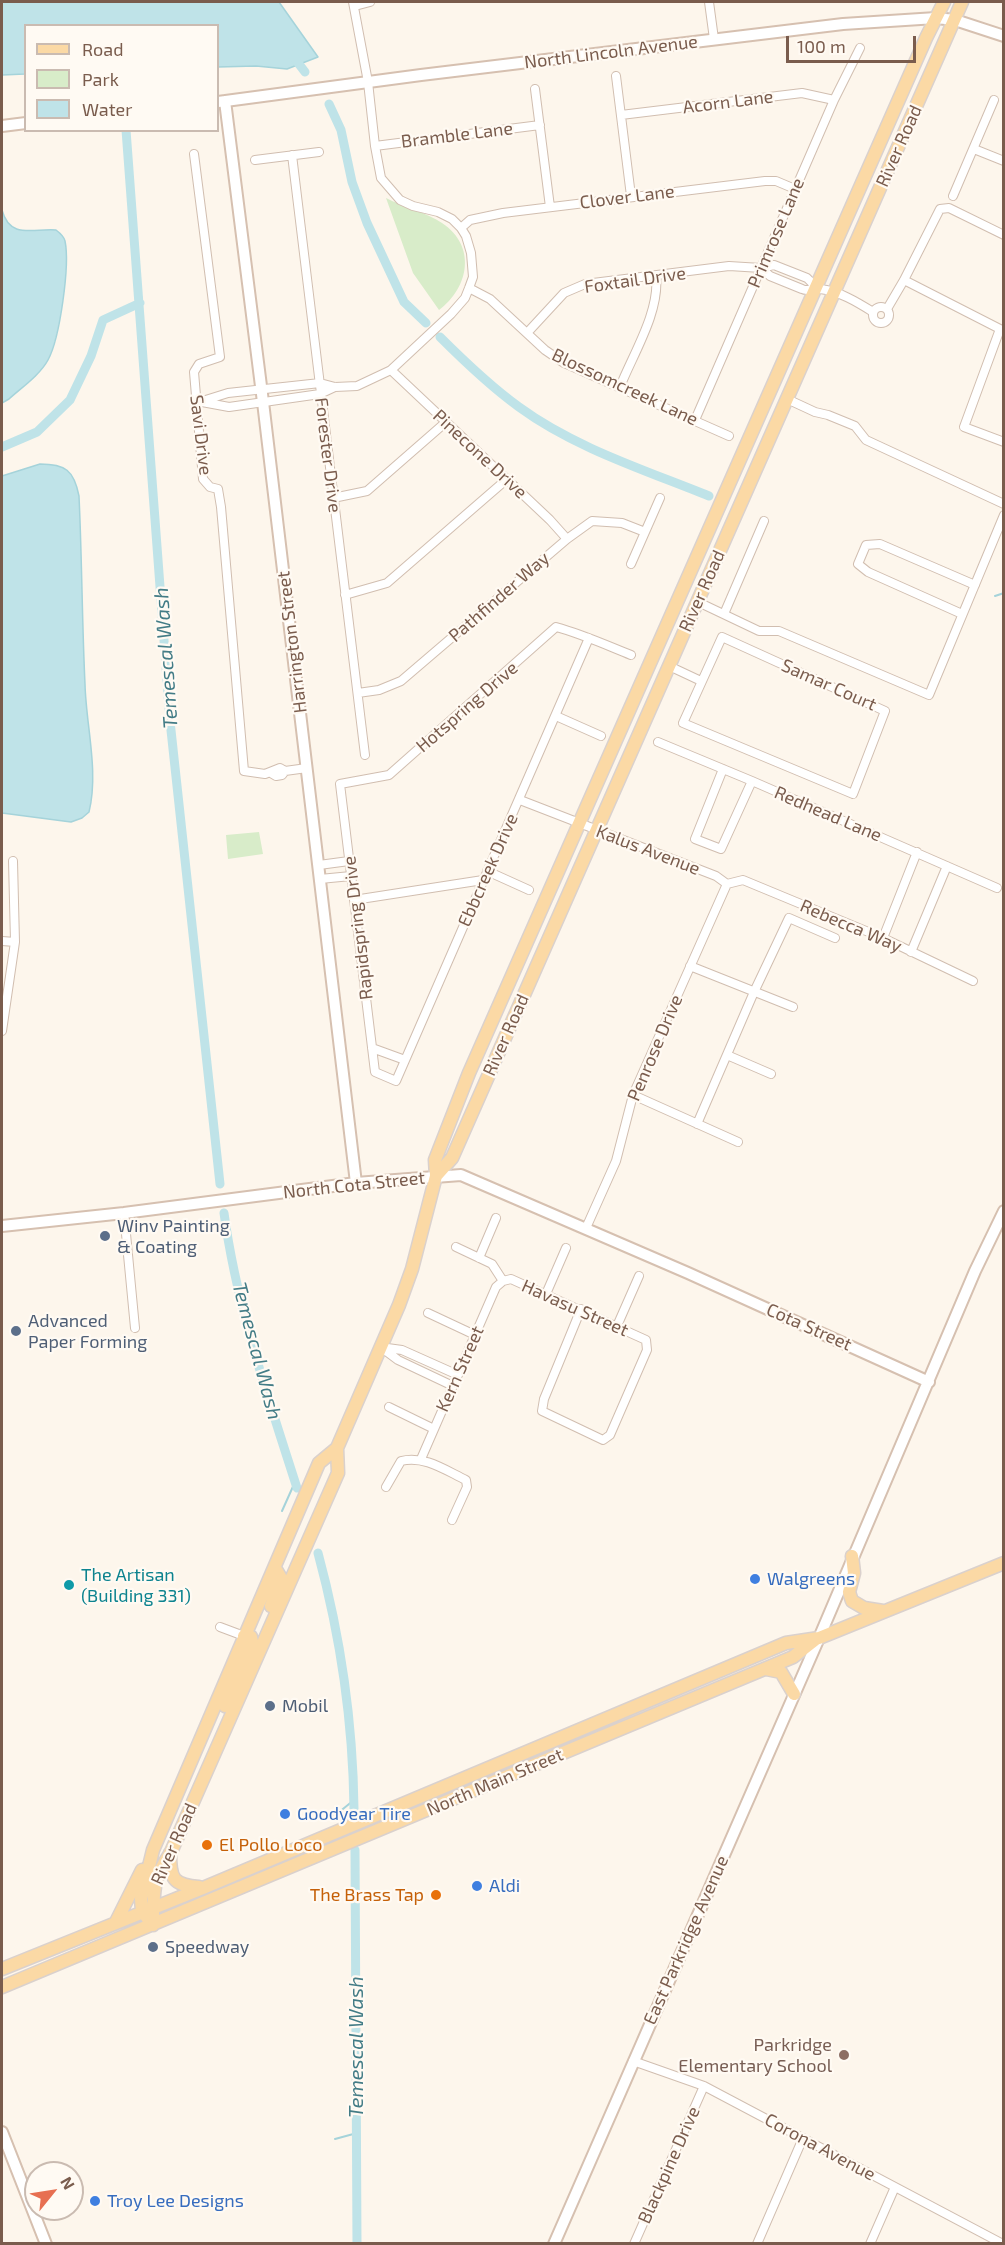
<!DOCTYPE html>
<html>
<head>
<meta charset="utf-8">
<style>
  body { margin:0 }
  #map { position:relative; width:1005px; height:2245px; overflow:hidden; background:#fdf6ec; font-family:"Exo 2",sans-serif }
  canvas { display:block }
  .frame { position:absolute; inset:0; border:3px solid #7a5c4d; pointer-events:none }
  .legend { position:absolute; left:24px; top:24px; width:195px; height:108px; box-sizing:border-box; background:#fffaf3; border:2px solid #cabbb1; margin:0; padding:8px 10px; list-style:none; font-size:18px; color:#7a5c4d }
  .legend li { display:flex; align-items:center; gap:12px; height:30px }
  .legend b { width:30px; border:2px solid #cabbb1 }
  .north { position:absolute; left:24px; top:2161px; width:60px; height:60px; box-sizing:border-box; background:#fffaf3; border:2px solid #cabbb1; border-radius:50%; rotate:60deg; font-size:16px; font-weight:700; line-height:24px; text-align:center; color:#7a5c4d }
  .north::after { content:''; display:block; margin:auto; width:21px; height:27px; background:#e76f51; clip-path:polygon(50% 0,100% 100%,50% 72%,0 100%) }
  .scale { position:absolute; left:786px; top:36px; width:130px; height:27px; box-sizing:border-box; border:3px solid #7a5c4d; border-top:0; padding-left:8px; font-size:18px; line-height:21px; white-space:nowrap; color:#7a5c4d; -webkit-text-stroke:4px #fffaf3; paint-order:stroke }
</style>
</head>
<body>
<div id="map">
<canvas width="1005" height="2245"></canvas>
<div class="frame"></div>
<ul class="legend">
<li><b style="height:8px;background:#fbd9a5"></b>Road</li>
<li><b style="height:16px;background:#d8ecc9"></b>Park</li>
<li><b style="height:16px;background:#bfe3e8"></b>Water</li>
</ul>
<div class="north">N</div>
<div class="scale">100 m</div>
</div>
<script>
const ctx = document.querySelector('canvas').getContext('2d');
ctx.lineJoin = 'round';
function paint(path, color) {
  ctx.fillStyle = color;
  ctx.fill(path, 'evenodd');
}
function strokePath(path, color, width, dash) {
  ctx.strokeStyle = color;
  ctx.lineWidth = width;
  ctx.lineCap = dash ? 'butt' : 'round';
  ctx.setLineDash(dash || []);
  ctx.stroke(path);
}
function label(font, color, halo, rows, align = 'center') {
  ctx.font = font + ' "Exo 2",sans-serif';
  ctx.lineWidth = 4.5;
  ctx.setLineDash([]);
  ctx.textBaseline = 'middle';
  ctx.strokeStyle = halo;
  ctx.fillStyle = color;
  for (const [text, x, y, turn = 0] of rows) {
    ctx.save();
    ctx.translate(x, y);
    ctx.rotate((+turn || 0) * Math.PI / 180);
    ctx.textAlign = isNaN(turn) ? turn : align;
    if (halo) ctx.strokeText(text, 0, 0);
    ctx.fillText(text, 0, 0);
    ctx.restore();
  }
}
const green = new Path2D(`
  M 386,198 C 403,207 428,213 442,223 C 477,246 469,288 439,310 L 413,273 Z
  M 259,832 L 263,854 L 228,859 L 226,835 Z`);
const water = new Path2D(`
  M 2,2 L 279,2 L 318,57 L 287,69 L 256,66 L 218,67 L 218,26 L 26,26 L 25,74 L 2,75 Z
  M 2,210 C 10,240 34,228 56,230 C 60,233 64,236 65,241 C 70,265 60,338 48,360 C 40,375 21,388 9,399 L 2,403 Z
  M 40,464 C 65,464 74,470 79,496 C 82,559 82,622 85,684 C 86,726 99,771 89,812 L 82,818 L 71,822 L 2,813 L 2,476 Z`);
const stream = new Path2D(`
  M 995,596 L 1004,593
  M 282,1511 L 295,1482
  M 333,1817 L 354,1800
  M 335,2139 L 357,2133`);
const canal = new Path2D(`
  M 292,55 L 305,72
  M 329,104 L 341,130 L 352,182 L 367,223 L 404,302 L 426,323
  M 126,130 L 170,721 L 220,1184
  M 440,337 C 465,362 490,386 519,407 C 575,448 645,470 709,496
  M 2,447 L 37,432 L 70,400 L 91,356 L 103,320 L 140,303
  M 224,1213 C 237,1308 268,1397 297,1488
  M 318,1553 C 341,1638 353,1722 354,1809
  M 355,1850 L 357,2244`);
const street = new Path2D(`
  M 709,2 L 714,39
  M 355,6 L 370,2
  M 616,76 L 631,196
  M 535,89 L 550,207
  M 621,115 L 802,93 L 834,100
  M 375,146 L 540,125
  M 974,149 L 1004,161
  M 194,154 L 220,357 L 199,364 L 194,372 L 203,479 L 210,487 L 218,489 L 221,507 L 244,771 L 265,774 L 280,768 L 285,771
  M 292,155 L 365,755
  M 255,160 L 319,152
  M 953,196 L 994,100
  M 461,228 L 470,220 L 503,213 L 765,181 L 776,181 L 795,189
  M 761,268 L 770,276 L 802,289 C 808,292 813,288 820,289 C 839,291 857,302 873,312
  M 904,280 L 1000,329 L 964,427 L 1004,442
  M 469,288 L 490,299 L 545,350 L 564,363 L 729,436
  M873 315a8 8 0 1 1 16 0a8 8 0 1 1-16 0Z
  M 887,309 L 904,280 L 940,209 L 949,208 L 1004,235
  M 527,333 L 564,293 L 585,284 L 729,266 L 761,268 L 774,265 L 807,278 L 817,288
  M 391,370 L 550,520 L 567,539
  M 620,387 C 633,354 660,312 656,276
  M 787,399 L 815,412 L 828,415 L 855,426 L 866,440 L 1004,504
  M 202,402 L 229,407 L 320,394 L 335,387
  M 196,403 L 228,393 L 320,383 L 335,387 L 357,386 L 391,370 L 451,314 L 465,298 L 469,288 L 473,277 L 471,253 L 466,236 L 461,228 L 452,219 L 438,212 L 413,206 L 400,200 L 381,178 L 375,146 L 368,82 L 353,2
  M 695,420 L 834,100 L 860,48
  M 333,498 L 367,491 L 446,422
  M 631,564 L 660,498
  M 345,595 L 387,583 L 507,479
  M 698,602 L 759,631 L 779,631 L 929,695 L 1004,515
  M 724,614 L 764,521
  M 962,614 L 868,572 L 858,564 L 866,545 L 880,544 L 975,585
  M 722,637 L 885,711 L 853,794 L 683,723 Z
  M 589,638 L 396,1081 L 375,1072 L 340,784 L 389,775 L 556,627 C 582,634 606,645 631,655
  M 669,666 L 701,681
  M 358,693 L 379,690 L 401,681 L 567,539 L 592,521 L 622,523 L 645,532
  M 556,716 L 601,736
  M 658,742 L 752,781 L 997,888
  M 723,769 L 695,839 L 721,849 L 752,781
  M 271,773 L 276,776 L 282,775 L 285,771 L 307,768
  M 520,800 L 716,876 L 727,884 L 633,1095 L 616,1161 L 586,1228
  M 319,865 L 349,861
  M 487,871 L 529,890
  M 320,879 L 351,876
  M 727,884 L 743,880 L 883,938 L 973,981
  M 354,900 L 483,880
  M 883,938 L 917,852
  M 2,941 L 15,942
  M 911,952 L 947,866
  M 690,966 L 793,1007
  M 2,1031 L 15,942 L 13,861
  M 372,1048 L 405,1060
  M 727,1055 L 771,1074
  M 633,1095 L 738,1142
  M 697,1124 L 754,992 L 789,918 L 835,938
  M 124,1213 L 135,1328
  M 456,1247 L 492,1264 L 503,1281
  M 479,1258 L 496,1218
  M 503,1281 L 511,1279 L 646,1340 L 647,1350 L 610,1435 L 603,1440 L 542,1411 L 544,1399 L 581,1309
  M 546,1294 L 566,1248
  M 428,1313 L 475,1335
  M 617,1326 L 639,1276
  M 380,1347 L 402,1350 L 458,1375
  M 382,1348 L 398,1360 L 453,1386
  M 389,1407 L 434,1429
  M 421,1459 L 496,1287 L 503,1281
  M 386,1487 L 401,1461 C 424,1455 445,1470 466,1480 L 467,1487 L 452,1520
  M 220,1627 L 244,1636
  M 633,2061 L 704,2086 L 1003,2244
  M 634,2244 L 704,2086
  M 757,2244 L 803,2138
  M 870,2244 L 895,2187`);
const secondary = new Path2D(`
  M 225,101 L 263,402 L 356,1183
  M 218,102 L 421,75 L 843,24 L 936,18 L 955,20 L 1004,36
  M 2,126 L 26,123
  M 2,1226 L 124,1213 L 356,1183 L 461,1175 L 688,1273 L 929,1382
  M 2,2132 L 46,2244
  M 554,2244 L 819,1638 L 975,1271 L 1004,1211`);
const primary = new Path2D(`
  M 436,1176 L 435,1160 L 469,1073 L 926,38 L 944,2
  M 852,1556 L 854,1573 L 849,1592 L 852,1601 L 864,1608 L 883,1611
  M 271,1606 L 281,1578 L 275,1568
  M 766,1669 L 781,1672 L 794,1694
  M 225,1706 L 252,1642 L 251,1637 L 244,1636
  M 170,1853 C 170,1879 173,1885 199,1887
  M 153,1915 C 154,1883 154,1879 171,1852 L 338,1473 L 337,1448
  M 116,1922 L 142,1870
  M 153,1925 L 142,1911 L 141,1899 L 153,1850 L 319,1463 L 337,1448 L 399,1305 L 412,1269 L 436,1176 L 452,1158 L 962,2
  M 2,1969 L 203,1888 L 786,1643 L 819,1638 L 1004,1563
  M 2,1987 L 793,1657 L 816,1639`);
const markers = [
  [105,1236,6,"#5c6f8a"],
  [16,1331,6,"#5c6f8a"],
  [755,1579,6,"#3f7fe0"],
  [69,1585,6,"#0f9aa8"],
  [270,1706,6,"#5c6f8a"],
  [285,1814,6,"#3f7fe0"],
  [207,1845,6,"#e8710a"],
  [477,1886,6,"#3f7fe0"],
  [436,1895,6,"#e8710a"],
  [153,1947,6,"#5c6f8a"],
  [844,2055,6,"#8d6e63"],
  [95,2201,6,"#3f7fe0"]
];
const streetNames = [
  ["North Lincoln Avenue",611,52,-7],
  ["Acorn Lane",728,102,-7],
  ["Bramble Lane",457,135,-7],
  ["River Road",899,146,-66],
  ["Clover Lane",627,197,-7],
  ["Primrose Lane",776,233,-67],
  ["Foxtail Drive",635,280,-8],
  ["Blossomcreek Lane",625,387,25],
  ["Savi Drive",201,435,83],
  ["Pinecone Drive",480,454,43],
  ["Forester Drive",328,455,83],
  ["River Road",702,591,-66],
  ["Pathfinder Way",499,597,-41],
  ["Harrington Street",292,642,-97],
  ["Samar Court",829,685,24],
  ["Hotspring Drive",467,707,-41],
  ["Redhead Lane",828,814,23],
  ["Kalus Avenue",648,850,21],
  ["Ebbcreek Drive",488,870,-66],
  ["Rebecca Way",851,926,23],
  ["Rapidspring Drive",358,928,-97],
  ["River Road",506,1035,-66],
  ["Penrose Drive",655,1048,-67],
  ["North Cota Street",354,1185,-6],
  ["Havasu Street",575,1308,24],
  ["Cota Street",809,1327,24],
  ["Kern Street",460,1369,-66],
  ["North Main Street",495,1782,-23],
  ["River Road",174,1844,-66],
  ["East Parkridge Avenue",686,1940,-66],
  ["Corona Avenue",820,2147,28],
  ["Blackpine Drive",669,2165,-66]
];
const serviceNames = [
  ["Winv Painting",117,1226],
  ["& Coating",117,1247],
  ["Advanced",28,1321],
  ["Paper Forming",28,1342],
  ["Mobil",282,1706],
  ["Speedway",165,1947]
];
const cultureNames = [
  ["The Artisan",81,1575],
  ["(Building 331)",81,1596]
];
const shopNames = [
  ["Walgreens",767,1579],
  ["Goodyear Tire",297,1814],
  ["Aldi",489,1886],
  ["Troy Lee Designs",107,2201]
];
const foodNames = [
  ["El Pollo Loco",219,1845],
  ["The Brass Tap",424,1895,"right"]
];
const educationNames = [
  ["Parkridge",832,2045],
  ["Elementary School",832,2066]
];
const waterNames = [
  ["Temescal Wash",166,658,-94],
  ["Temescal Wash",257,1351,75],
  ["Temescal Wash",356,2047,-90]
];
paint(green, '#d8ecc9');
paint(water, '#bfe3e8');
strokePath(water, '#a5d3da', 1.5);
strokePath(stream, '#a5d3da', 2);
strokePath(canal, '#bfe3e8', 9);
strokePath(street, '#d1beb0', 10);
strokePath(secondary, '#d6c0b0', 14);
strokePath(primary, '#dad1cd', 15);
strokePath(street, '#fff', 8);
strokePath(secondary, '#fff', 10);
strokePath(primary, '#fbd9a5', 12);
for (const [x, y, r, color] of markers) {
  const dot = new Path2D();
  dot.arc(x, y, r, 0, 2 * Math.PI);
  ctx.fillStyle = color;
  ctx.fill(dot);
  strokePath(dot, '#fffaf3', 2);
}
label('18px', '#7a5c4d', '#fffaf3', streetNames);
label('18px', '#4e5e75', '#fffaf3', serviceNames, 'left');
label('18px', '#0d838f', '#fffaf3', cultureNames, 'left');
label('18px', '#366cbe', '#fffaf3', shopNames, 'left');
label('18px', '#c56008', '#fffaf3', foodNames, 'left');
label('18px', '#785e54', '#fffaf3', educationNames, 'right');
label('italic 20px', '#437c86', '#fffaf3', waterNames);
</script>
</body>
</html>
